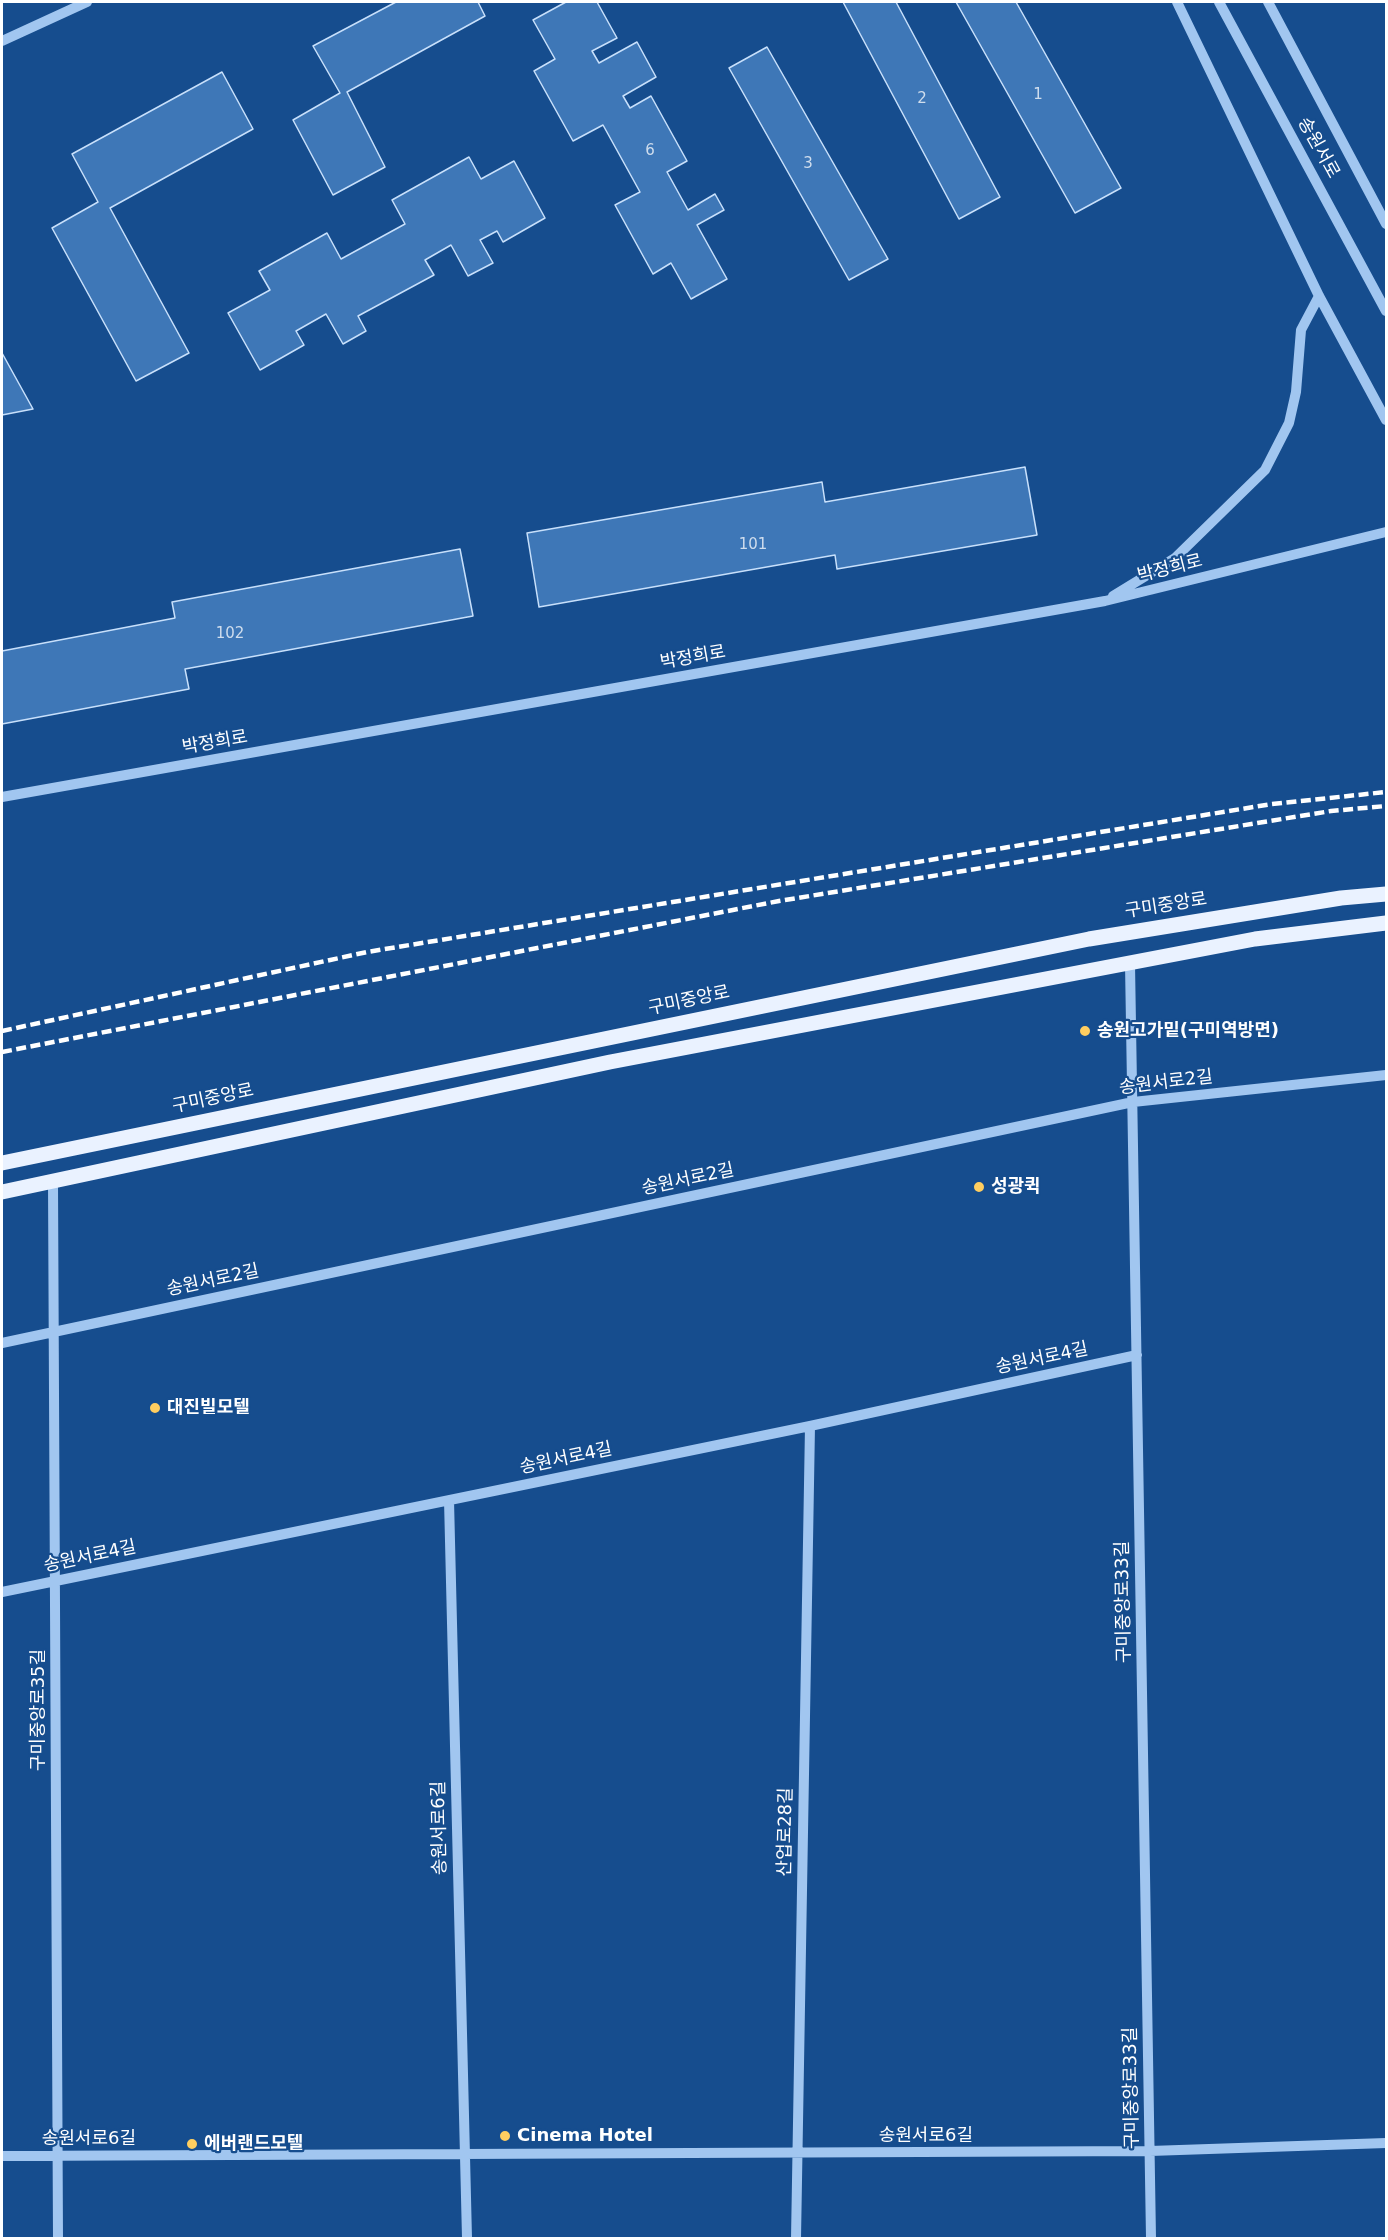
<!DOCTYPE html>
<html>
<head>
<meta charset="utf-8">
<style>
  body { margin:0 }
  #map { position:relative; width:1388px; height:2240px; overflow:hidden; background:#164d8e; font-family:"DejaVu Sans",sans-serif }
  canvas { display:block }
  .frame { position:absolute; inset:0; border:3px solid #fff; pointer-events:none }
</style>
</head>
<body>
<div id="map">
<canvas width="1388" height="2240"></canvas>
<div class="frame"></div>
</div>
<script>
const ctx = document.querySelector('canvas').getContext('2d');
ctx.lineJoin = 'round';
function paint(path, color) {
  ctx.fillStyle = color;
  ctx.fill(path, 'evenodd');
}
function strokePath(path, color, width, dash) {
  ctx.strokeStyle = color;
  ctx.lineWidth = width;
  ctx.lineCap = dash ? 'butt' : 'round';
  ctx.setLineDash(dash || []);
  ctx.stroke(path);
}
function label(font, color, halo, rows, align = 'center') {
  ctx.font = font + ' "DejaVu Sans","Noto Sans KR",sans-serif';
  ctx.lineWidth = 4.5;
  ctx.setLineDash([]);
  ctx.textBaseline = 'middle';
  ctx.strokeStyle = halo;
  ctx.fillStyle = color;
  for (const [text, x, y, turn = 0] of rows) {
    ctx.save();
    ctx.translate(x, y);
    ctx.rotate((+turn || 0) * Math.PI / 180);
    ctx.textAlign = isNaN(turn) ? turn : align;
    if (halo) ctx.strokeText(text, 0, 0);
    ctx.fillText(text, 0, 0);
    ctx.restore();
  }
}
const building = new Path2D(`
  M 396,2 L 478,2 L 485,16 L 347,92 L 385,167 L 333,195 L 293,120 L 340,93 L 313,46 Z
  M 566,2 L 597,2 L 617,38 L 592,51 L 599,63 L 637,42 L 656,77 L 623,96 L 630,108 L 651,96 L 687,161 L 667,172 L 688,210 L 715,194 L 724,210 L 697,225 L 727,279 L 691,299 L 671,263 L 653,274 L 615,205 L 640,192 L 603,125 L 573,141 L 534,71 L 555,59 L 533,20 Z
  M 843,2 L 896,2 L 1000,197 L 959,219 Z
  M 956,2 L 1016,2 L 1121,188 L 1075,213 Z
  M 767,47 L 888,259 L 849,280 L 729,68 Z
  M 222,72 L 253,129 L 110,208 L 189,353 L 136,381 L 52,228 L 98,202 L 72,154 Z
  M 469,157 L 481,179 L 514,161 L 545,218 L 503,242 L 497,231 L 480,240 L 493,263 L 468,276 L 451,245 L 425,260 L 434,275 L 358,316 L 366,331 L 343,344 L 326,314 L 296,331 L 304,345 L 260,370 L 228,313 L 270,290 L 259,271 L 327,233 L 341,259 L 405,224 L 392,200 Z
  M 2,353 L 33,409 L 2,415 Z
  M 1025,467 L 1037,535 L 837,569 L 835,555 L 539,607 L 527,533 L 822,482 L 825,502 Z
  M 460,549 L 473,616 L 185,669 L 189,689 L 2,724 L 2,651 L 175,618 L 172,602 Z`);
const minor = new Path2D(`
  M 1177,2 L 1319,296 L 1386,420
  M 1219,2 L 1386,311
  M 1268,2 L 1386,224
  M 2,41 L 87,2
  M 1113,596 L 1175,558 L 1265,470 L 1289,423 L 1296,392 L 1301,330 L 1319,296
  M 2,797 L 1105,601 L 1386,532
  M 1130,964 L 1151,2238
  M 53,1182 L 58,2238
  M 2,1343 L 1133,1102 L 1386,1075
  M 449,1500 L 467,2238
  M 2,1592 L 810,1426 L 1137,1355
  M 2,2156 L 1150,2151 L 1386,2143
  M 796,2238 L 810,1426`);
const major = new Path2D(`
  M 2,1163 L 1089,939 L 1341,898 L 1386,894
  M 2,1192 L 610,1062 L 1255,939 L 1386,923`);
const rail = new Path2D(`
  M 2,1031 L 367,952 L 1272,804 L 1386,792
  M 2,1052 L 779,901 L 1331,811 L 1386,806`);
const markers = [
  [1085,1031,6,"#ffce60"],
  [979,1187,6,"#ffce60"],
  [155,1408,6,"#ffce60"],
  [505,2136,6,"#ffce60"],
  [192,2144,6,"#ffce60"]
];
const numberNames = [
  ["1",1038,95],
  ["2",922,99],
  ["6",650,151],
  ["3",808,164],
  ["101",753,545],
  ["102",230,634]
];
const streetNames = [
  ["송원서로",1318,148,61],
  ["박정희로",1170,569,-14],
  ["박정희로",693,658,-10],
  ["박정희로",215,743,-10],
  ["구미중앙로",1166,906,-9],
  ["구미중앙로",689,1001,-12],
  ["송원서로2길",1166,1083,-7],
  ["구미중앙로",213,1099,-12],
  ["송원서로2길",688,1180,-12],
  ["송원서로2길",213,1281,-12],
  ["송원서로4길",1042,1359,-12],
  ["송원서로4길",566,1459,-12],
  ["송원서로4길",90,1557,-12],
  ["구미중앙로33길",1124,1602,-91],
  ["구미중앙로35길",39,1710,-90],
  ["송원서로6길",440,1828,-91],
  ["산업로28길",786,1832,-89],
  ["구미중앙로33길",1132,2088,-91],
  ["송원서로6길",926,2136],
  ["송원서로6길",89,2139]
];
const poiNames = [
  ["송원고가밑(구미역방면)",1097,1031],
  ["성광퀵",991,1187],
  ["대진빌모텔",167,1408],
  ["Cinema Hotel",517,2136],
  ["에버랜드모텔",204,2144]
];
paint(building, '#3e77b7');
strokePath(building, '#c8e0fb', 1.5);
strokePath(minor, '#a1c6f0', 10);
strokePath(major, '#eaf2ff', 15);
strokePath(rail, '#fff', 4.5, [10, 4.5]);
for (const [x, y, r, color] of markers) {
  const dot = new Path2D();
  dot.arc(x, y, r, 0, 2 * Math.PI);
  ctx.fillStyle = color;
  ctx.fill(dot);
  strokePath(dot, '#164d8e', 2);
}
label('15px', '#cfdded', null, numberNames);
label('18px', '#fff', '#164d8e', streetNames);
label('bold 18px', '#fff', '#164d8e', poiNames, 'left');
</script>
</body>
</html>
